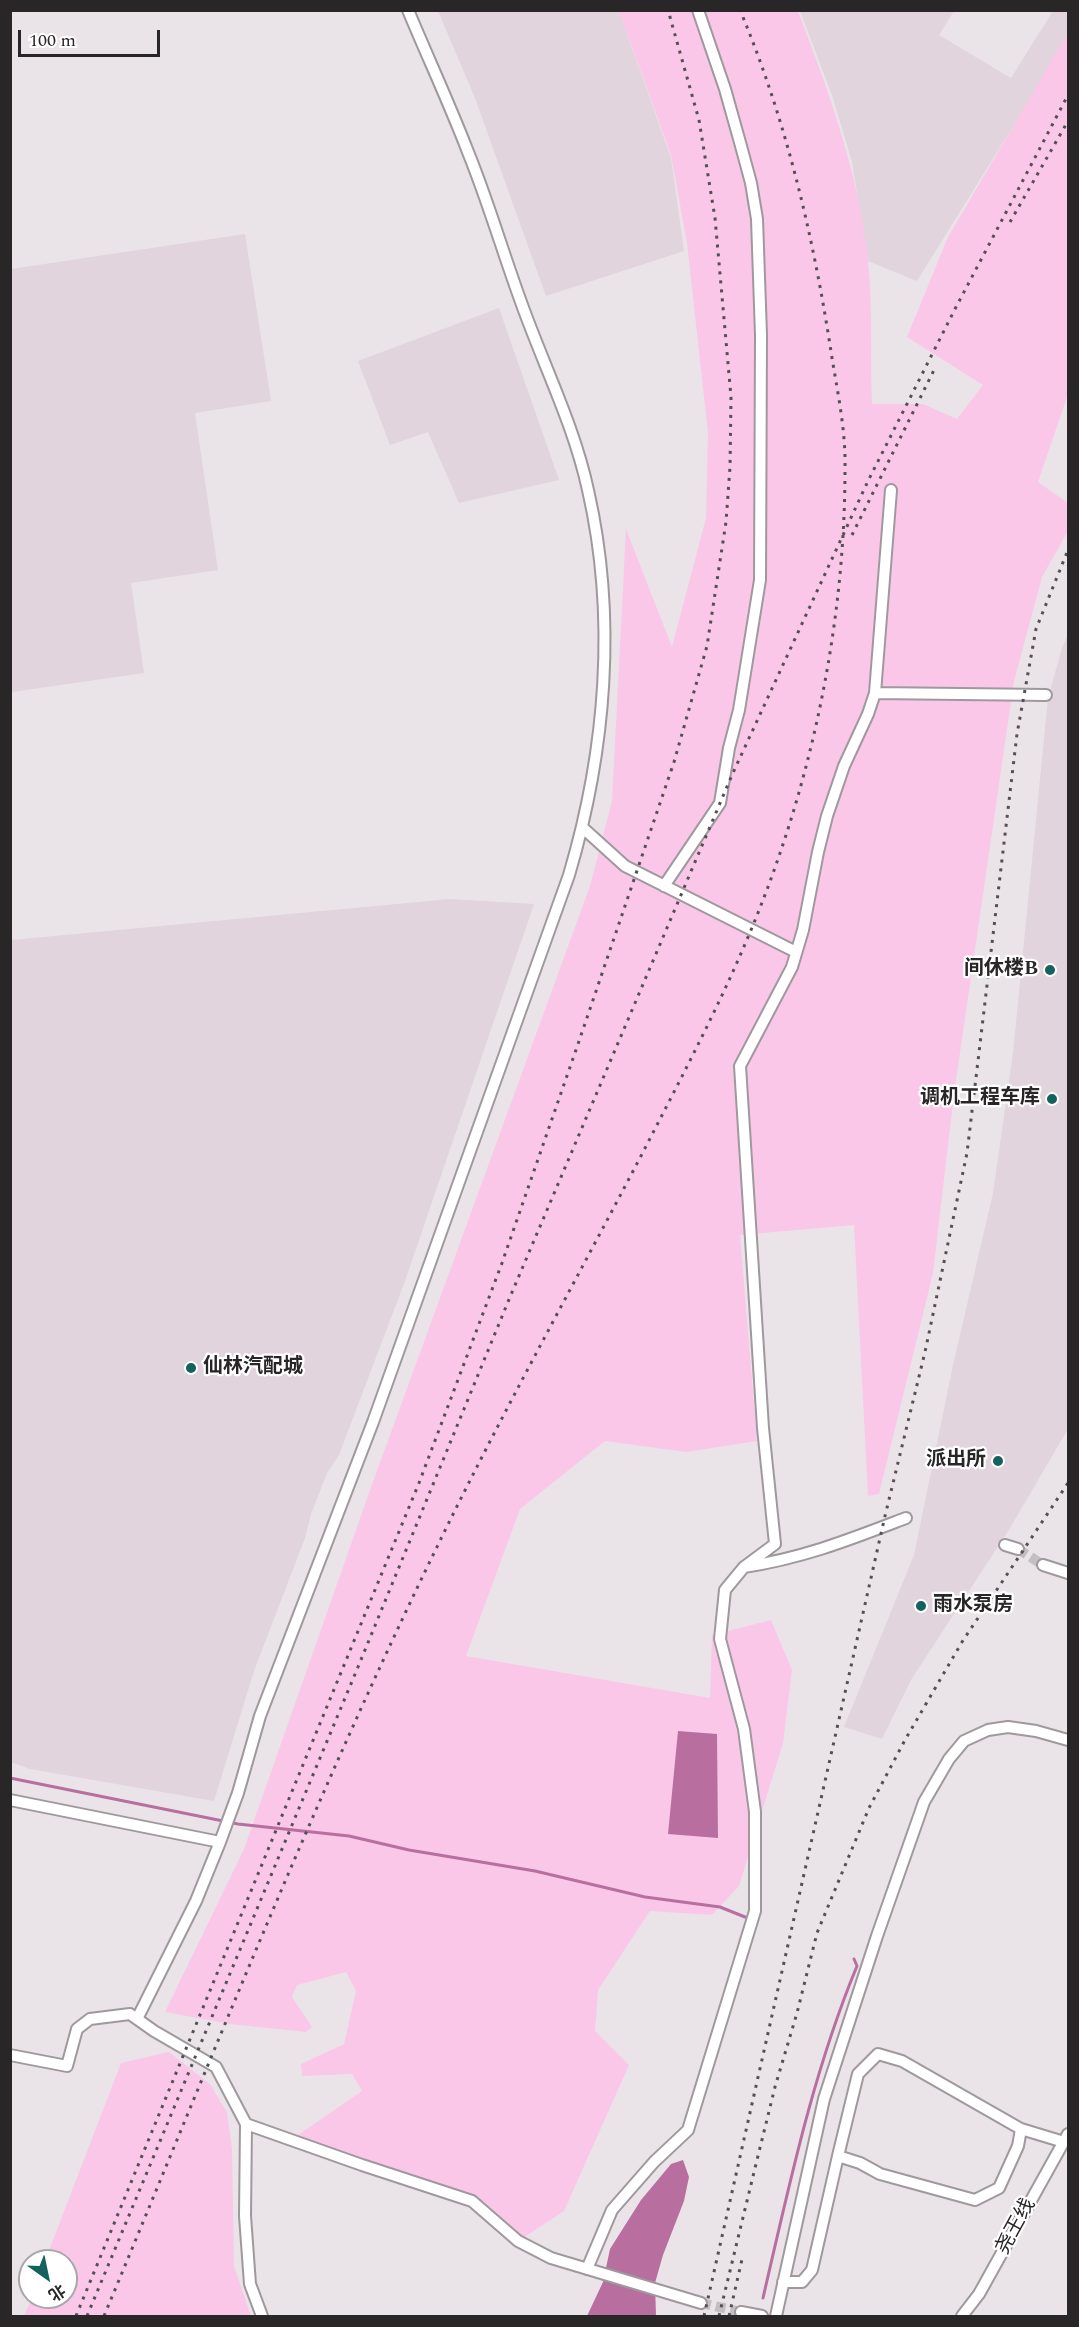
<!DOCTYPE html>
<html>
<head>
<meta charset="utf-8">
<style>
  body { margin:0 }
  #map { position:relative; width:1079px; height:2327px; overflow:hidden; background:#eae4e8; font-family:Spectral,"Noto Sans SC",serif }
  canvas { display:block }
  .frame { position:absolute; inset:0; border:12px solid #282627; pointer-events:none }
  .north { position:absolute; left:18px; top:2249px; width:60px; height:60px; box-sizing:border-box; background:#fff; border:2px solid #a9a8a9; border-radius:50%; rotate:147deg; font-size:16px; font-weight:700; line-height:24px; text-align:center; color:#282627 }
  .north::after { content:''; display:block; margin:auto; width:21px; height:27px; background:#13625e; clip-path:polygon(50% 0,100% 100%,50% 72%,0 100%) }
  .scale { position:absolute; left:18px; top:30px; width:142px; height:27px; box-sizing:border-box; border:3px solid #282627; border-top:0; padding-left:8px; font-size:18px; line-height:21px; white-space:nowrap; color:#282627; -webkit-text-stroke:4px #fff; paint-order:stroke }
</style>
</head>
<body>
<div id="map">
<canvas width="1079" height="2327"></canvas>
<div class="frame"></div>
<div class="north">北</div>
<div class="scale">100 m</div>
</div>
<script>
const ctx = document.querySelector('canvas').getContext('2d');
ctx.lineJoin = 'round';
function paint(path, color) {
  ctx.fillStyle = color;
  ctx.fill(path, 'evenodd');
}
function strokePath(path, color, width, dash) {
  ctx.strokeStyle = color;
  ctx.lineWidth = width;
  ctx.lineCap = dash ? 'butt' : 'round';
  ctx.setLineDash(dash || []);
  ctx.stroke(path);
}
function label(font, color, halo, rows, align = 'center') {
  ctx.font = font + ' Spectral,"Noto Sans SC",serif';
  ctx.lineWidth = 4.5;
  ctx.setLineDash([]);
  ctx.textBaseline = 'middle';
  ctx.strokeStyle = halo;
  ctx.fillStyle = color;
  for (const [text, x, y, turn = 0] of rows) {
    ctx.save();
    ctx.translate(x, y);
    ctx.rotate((+turn || 0) * Math.PI / 180);
    ctx.textAlign = isNaN(turn) ? turn : align;
    if (halo) ctx.strokeText(text, 0, 0);
    ctx.fillText(text, 0, 0);
    ctx.restore();
  }
}
const built = new Path2D(`
  M 438,11 L 619,11 L 671,158 L 684,251 L 546,296 L 475,98 Z
  M 800,11 L 954,11 L 939,35 L 1011,78 L 1053,11 L 1068,11 L 1068,38 L 917,281 L 868,261 L 852,162 L 833,98 Z
  M 245,234 L 271,401 L 195,413 L 218,570 L 131,583 L 144,673 L 12,692 L 10,680 L 11,269 Z
  M 499,308 L 559,480 L 459,503 L 428,432 L 390,445 L 358,361 Z
  M 1068,634 L 1068,1429 L 1010,1528 L 911,1680 L 882,1739 L 844,1727 L 914,1555 L 953,1365 L 993,1193 L 1013,1053 L 1048,698 L 1062,648 Z
  M 450,899 L 534,904 L 405,1281 L 339,1455 L 327,1473 L 311,1514 L 305,1538 L 254,1671 L 214,1801 L 30,1769 L 11,1762 L 11,940 Z`);
const green = new Path2D(`
  M 619,11 L 798,11 C 829,92 859,174 868,261 C 873,308 870,357 872,404 L 923,404 L 957,419 L 983,385 L 907,337 L 948,237 L 1068,33 L 1068,394 L 1038,482 L 1068,503 L 1068,531 L 1042,577 L 1014,681 L 954,1094 L 933,1273 L 879,1494 L 868,1496 L 854,1225 L 740,1235 L 757,1441 L 686,1452 L 605,1441 L 520,1509 L 466,1656 L 710,1698 L 712,1635 L 771,1620 L 792,1670 L 783,1743 L 739,1886 L 712,1915 L 650,1911 L 598,1990 L 595,2031 L 629,2065 L 564,2211 L 523,2238 L 475,2197 L 295,2137 L 362,2091 L 352,2074 L 302,2076 L 301,2064 L 344,2044 L 356,1991 L 346,1972 L 297,1985 L 292,1997 L 312,2027 L 306,2032 L 230,2024 L 165,2012 L 244,1849 L 370,1490 L 590,886 L 612,801 L 626,529 L 672,647 L 706,518 L 708,433 L 687,243 L 671,155 Z
  M 169,2052 L 210,2084 L 227,2112 L 232,2149 L 234,2266 L 251,2316 L 24,2316 L 32,2297 L 66,2297 L 66,2261 L 45,2261 L 121,2063 Z`);
const water = new Path2D(`
  M 678,1731 L 717,1734 L 718,1838 L 668,1834 Z
  M 683,2160 L 689,2177 L 684,2201 L 663,2255 L 655,2283 L 656,2316 L 587,2316 L 603,2282 L 610,2249 L 641,2200 L 671,2164 Z`);
const stream = new Path2D(`
  M 10,1778 L 238,1824 L 349,1836 L 409,1850 L 535,1871 L 645,1897 L 720,1907 L 745,1917
  M 763,2298 C 789,2186 813,2072 857,1966 L 854,1959`);
const minorTunnel = new Path2D(`
  M 1018,1549 L 1043,1565
  M 701,2303 L 741,2312`);
const minor = new Path2D(`
  M 875,693 L 1046,695
  M 583,828 L 625,866 L 796,952
  M 664,886 L 720,803 L 729,748 L 739,710 L 760,580 L 761,335 L 757,219 L 751,183 L 741,146 L 725,89 L 698,10
  M 1005,1545 L 1018,1549
  M 1043,1565 L 1068,1573
  M 744,1567 L 775,1544 L 763,1428 L 740,1066 L 792,967 L 803,930 L 818,852 L 827,816 L 844,766 L 868,714 L 875,693 L 891,490
  M 10,1800 L 220,1842
  M 137,2019 L 196,1901 L 220,1842 L 238,1793 L 260,1716 L 373,1422 L 569,875 C 606,750 617,617 588,490 C 574,425 543,364 521,302 C 503,253 488,201 468,152 C 450,105 428,58 408,10
  M 10,2055 L 67,2066 L 77,2029 L 90,2019 L 130,2014 L 154,2031 L 216,2067 L 246,2124 L 245,2216 L 250,2284 L 262,2316
  M 246,2124 L 362,2165 L 472,2201 L 518,2241 L 551,2258 L 701,2303
  M 838,2156 L 858,2074 L 878,2054 L 902,2061 L 1021,2129
  M 587,2269 L 612,2210 L 654,2162 L 688,2130 L 755,1911 L 755,1812 L 744,1729 L 720,1639 L 725,1590 L 744,1567 C 804,1558 851,1539 906,1518
  M 783,2282 L 802,2282 L 812,2270 L 838,2156 L 860,2163 L 880,2174 L 975,2200 L 999,2188 L 1018,2146 L 1021,2129 L 1064,2142
  M 741,2312 L 762,2316
  M 776,2316 L 824,2099 L 877,1936 L 924,1802 L 949,1759 L 964,1741 L 988,1730 L 1008,1727 L 1036,1731 L 1068,1740
  M 962,2316 L 979,2294 L 1068,2134`);
const rail = new Path2D(`
  M 1010,222 L 1068,121
  M 852,535 L 936,366
  M 76,2316 L 419,1483 L 502,1263 L 577,1047 L 674,762 L 707,646 L 726,522 L 730,467 L 731,397 L 715,218 L 699,120 L 668,10
  M 87,2316 L 358,1667 L 510,1297 L 732,775 L 868,481 L 955,309 L 1068,95
  M 104,2316 C 211,2060 313,1801 435,1551 C 500,1417 573,1286 642,1154 C 680,1080 719,1007 751,930 C 811,786 845,626 845,469 C 846,433 838,394 832,358 C 814,239 787,122 740,10
  M 704,2316 L 885,1516 L 925,1352 L 967,1153 L 1017,734 L 1036,629 L 1068,550
  M 719,2316 L 756,2164 L 775,2087 L 797,2013 L 817,1933 L 869,1808 L 905,1740 L 962,1642 L 1068,1483
  M 729,2316 L 743,2255`);
const markers = [
  [1050,970,6,"#13625e"],
  [1052,1099,6,"#13625e"],
  [191,1368,6,"#13625e"],
  [998,1461,6,"#13625e"],
  [921,1606,6,"#13625e"]
];
const poiNames = [
  ["间休楼B",1038,970],
  ["调机工程车库",1040,1099],
  ["仙林汽配城",203,1368,"left"],
  ["派出所",986,1461],
  ["雨水泵房",933,1606,"left"]
];
const streetNames = [
  ["尧王线",1017,2227,-61]
];
paint(built, '#e1d4dc');
paint(green, '#fac7e8');
paint(water, '#b86fa0');
strokePath(stream, '#b86fa0', 3);
strokePath(minorTunnel, '#c3bec1', 10, [10, 5]);
strokePath(minor, '#9f999d', 14);
strokePath(minor, '#fff', 10);
strokePath(rail, '#535052', 3, [3, 6]);
for (const [x, y, r, color] of markers) {
  const dot = new Path2D();
  dot.arc(x, y, r, 0, 2 * Math.PI);
  ctx.fillStyle = color;
  ctx.fill(dot);
  strokePath(dot, '#fff', 2);
}
label('bold 20px', '#282627', '#fff', poiNames, 'right');
label('20px', '#282627', '#fff', streetNames);
</script>
</body>
</html>
